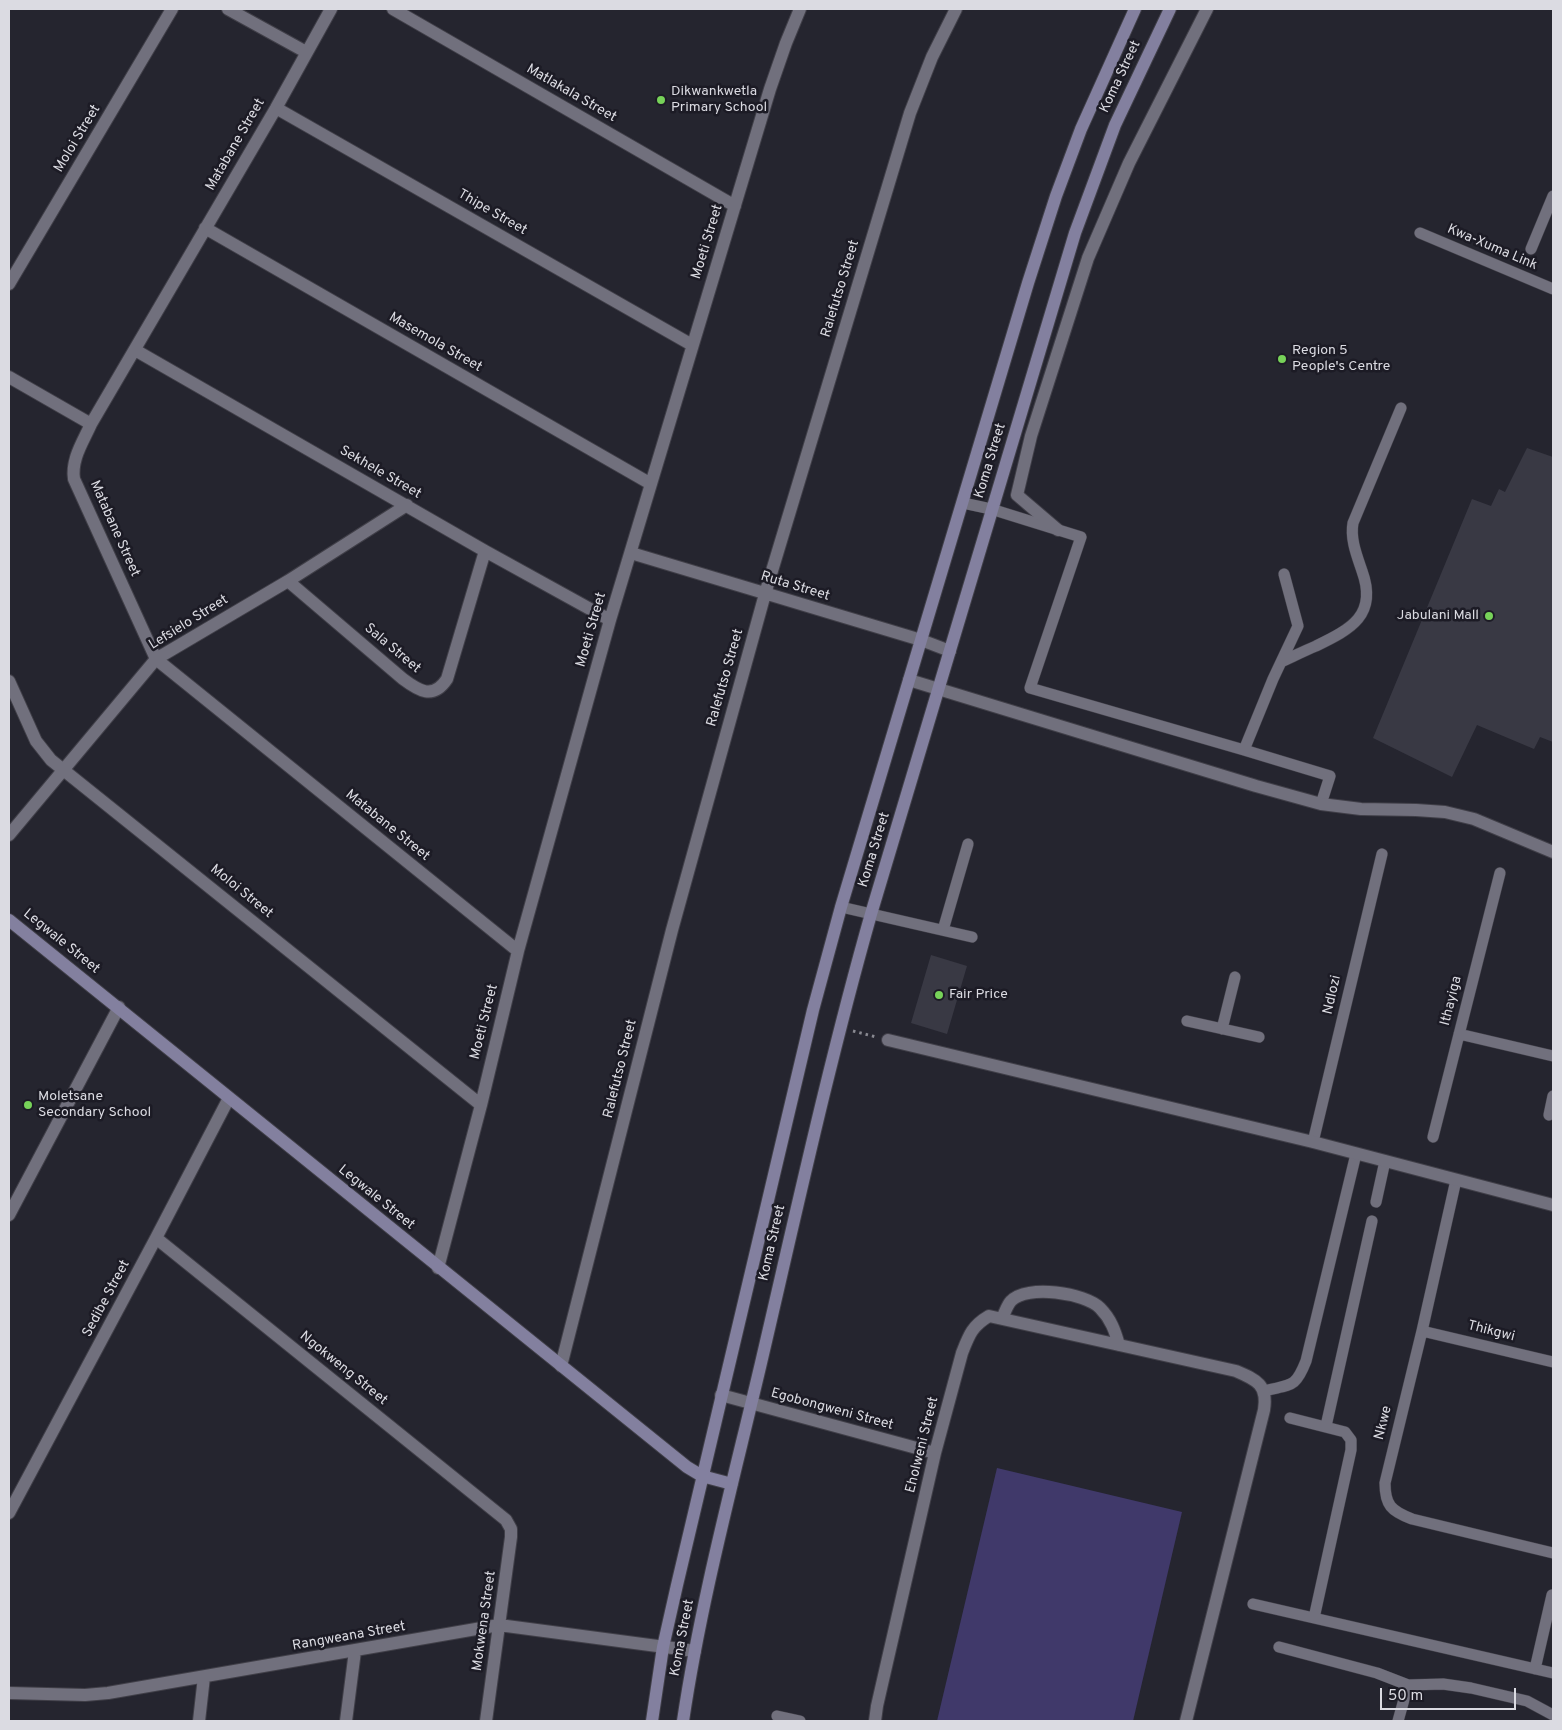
<!DOCTYPE html>
<html>
<head>
<meta charset="utf-8">
<style>
  body { margin:0 }
  #map { position:relative; width:1562px; height:1730px; overflow:hidden; background:#25252f; font-family:Overpass,sans-serif }
  canvas { display:block }
  .frame { position:absolute; inset:0; border:10px solid #dbdbe2; pointer-events:none }
  .scale { position:absolute; left:1380px; top:1688px; width:136px; height:22px; box-sizing:border-box; border:2px solid #dbdbe2; border-top:0; padding-left:6px; font-size:15px; line-height:18px; white-space:nowrap; color:#dbdbe2; -webkit-text-stroke:4px #1c1b25; paint-order:stroke }
</style>
</head>
<body>
<div id="map">
<canvas width="1562" height="1730"></canvas>
<div class="frame"></div>
<div class="scale">50 m</div>
</div>
<script>
const ctx = document.querySelector('canvas').getContext('2d');
ctx.lineJoin = 'round';
function paint(path, color) {
  ctx.fillStyle = color;
  ctx.fill(path, 'evenodd');
}
function strokePath(path, color, width, dash) {
  ctx.strokeStyle = color;
  ctx.lineWidth = width;
  ctx.lineCap = dash ? 'butt' : 'round';
  ctx.setLineDash(dash || []);
  ctx.stroke(path);
}
function label(font, color, halo, rows, align = 'center') {
  ctx.font = font + ' Overpass,sans-serif';
  ctx.lineWidth = 5;
  ctx.setLineDash([]);
  ctx.textBaseline = 'middle';
  ctx.strokeStyle = halo;
  ctx.fillStyle = color;
  for (const [text, x, y, turn = 0] of rows) {
    ctx.save();
    ctx.translate(x, y);
    ctx.rotate((+turn || 0) * Math.PI / 180);
    ctx.textAlign = isNaN(turn) ? turn : align;
    if (halo) ctx.strokeText(text, 0, 0);
    ctx.fillText(text, 0, 0);
    ctx.restore();
  }
}
const green = new Path2D(`
  M 997,1468 L 1182,1512 L 1133,1721 L 937,1721 Z`);
const building = new Path2D(`
  M 1527,448 L 1553,457 L 1553,742 L 1540,737 L 1534,749 L 1477,725 L 1452,777 L 1373,738 L 1472,499 L 1491,506 L 1499,489 L 1505,492 Z
  M 931,955 L 967,966 L 947,1034 L 911,1023 Z`);
const path = new Path2D(`
  M 853,1031 L 876,1037`);
const lane = new Path2D(`
  M 1420,233 L 1553,289
  M 1531,249 L 1553,196
  M 963,503 L 991,509 L 1081,537 L 1030,688 L 1244,750 L 1273,679 L 1298,626 L 1284,574
  M 1281,662 C 1292,657 1304,651 1316,646 C 1351,629 1378,615 1362,571 C 1357,556 1350,539 1353,523 L 1401,408
  M 1244,750 L 1330,776 L 1321,804
  M 841,907 L 972,937
  M 943,930 L 968,844
  M 1187,1021 L 1259,1037
  M 1222,1029 L 1235,977
  M 1459,1034 L 1553,1056
  M 1549,1115 L 1553,1096
  M 1433,1137 L 1500,873
  M 1313,1142 L 1382,854
  M 1456,1180 L 1422,1331 L 1385,1483 C 1385,1505 1391,1511 1412,1519 L 1553,1553
  M 1376,1202 L 1385,1161
  M 1422,1331 L 1553,1362
  M 1264,1391 C 1291,1384 1295,1389 1306,1361 L 1356,1154
  M 1290,1418 L 1345,1432 L 1351,1440 L 1351,1450 L 1314,1618
  M 1326,1426 L 1372,1221
  M 1253,1604 L 1553,1673
  M 1279,1647 L 1377,1673 L 1408,1685 L 1443,1684 L 1471,1688 L 1527,1701 L 1553,1715
  M 1535,1669 L 1552,1595
  M 777,1716 L 800,1721
  M 1398,1721 L 1408,1685`);
const street = new Path2D(`
  M 228,9 L 306,52
  M 331,9 L 276,108 L 91,424 C 83,442 71,459 74,479 L 156,659 L 518,951
  M 393,9 L 735,206
  M 276,108 L 692,345
  M 205,228 L 651,484
  M 9,284 L 172,9
  M 135,350 L 485,551 L 610,620
  M 9,377 L 91,424
  M 1058,530 L 1017,495 L 1031,436 L 1088,258 L 1129,163 L 1207,9
  M 631,553 L 921,640 L 950,651
  M 288,581 L 403,679 C 419,691 433,700 447,679 L 485,551
  M 909,680 L 1256,786 L 1321,804 L 1361,809 L 1416,810 L 1445,812 L 1474,819 L 1553,852
  M 9,681 L 36,741 L 51,760 L 481,1105
  M 9,835 L 156,659 L 288,581 L 407,505
  M 888,1040 L 1313,1142 L 1553,1205
  M 9,1215 L 119,1007
  M 156,1238 L 506,1520 L 511,1529 L 511,1537 L 486,1721
  M 438,1268 L 481,1105 L 518,951 L 610,620 L 770,89 L 786,43 L 800,9
  M 1002,1318 C 1005,1313 1007,1305 1011,1301 C 1027,1284 1085,1293 1100,1308 C 1111,1319 1115,1331 1119,1345
  M 561,1366 L 672,930 L 765,594 L 910,113 L 932,57 L 956,9
  M 721,1395 L 935,1453
  M 9,1513 L 156,1238 L 229,1098
  M 9,1693 L 85,1695 L 108,1693 L 499,1625 L 695,1651
  M 199,1721 L 204,1677
  M 346,1721 L 355,1651
  M 875,1721 L 877,1706 L 935,1453 L 962,1353 C 969,1335 972,1326 989,1316 L 1236,1371 C 1257,1380 1268,1385 1264,1410 L 1186,1721`);
const secondary = new Path2D(`
  M 9,920 L 687,1467 L 702,1476 L 732,1484
  M 652,1721 L 663,1647 L 677,1585 L 813,1010 L 841,907 L 1028,283 L 1056,196 L 1081,129 L 1135,9
  M 683,1721 C 701,1600 733,1482 761,1363 C 796,1213 829,1062 871,914 L 1075,233 L 1115,125 L 1170,9`);
const markers = [
  [661,100,5,"#77d259"],
  [1282,359,5,"#77d259"],
  [1489,616,5,"#77d259"],
  [939,995,5,"#77d259"],
  [28,1105,5,"#77d259"]
];
const streetNames = [
  ["Koma Street",1121,77,-65],
  ["Matlakala Street",571,94,30],
  ["Moloi Street",78,139,-59],
  ["Matabane Street",236,145,-60],
  ["Thipe Street",492,213,30],
  ["Moeti Street",708,242,-73],
  ["Kwa-Xuma Link",1492,248,23],
  ["Ralefutso Street",841,289,-73],
  ["Masemola Street",435,343,30],
  ["Koma Street",991,461,-73],
  ["Sekhele Street",380,473,30],
  ["Matabane Street",114,529,66],
  ["Ruta Street",795,587,17],
  ["Lefsielo Street",189,623,-32],
  ["Moeti Street",592,630,-74],
  ["Sala Street",392,649,40],
  ["Ralefutso Street",726,678,-74],
  ["Matabane Street",387,826,39],
  ["Koma Street",875,850,-73],
  ["Moloi Street",241,892,39],
  ["Legwale Street",61,942,39],
  ["Ndlozi",1333,995,-77],
  ["Ithayiga",1452,1001,-76],
  ["Moeti Street",485,1022,-76],
  ["Ralefutso Street",621,1069,-76],
  ["Legwale Street",376,1198,39],
  ["Koma Street",773,1243,-77],
  ["Sedibe Street",107,1299,-62],
  ["Thikgwi",1491,1332,14],
  ["Ngokweng Street",343,1369,39],
  ["Egobongweni Street",832,1410,15],
  ["Nkwe",1384,1423,-76],
  ["Eholweni Street",923,1445,-76],
  ["Mokwena Street",485,1621,-82],
  ["Rangweana Street",349,1637,-10],
  ["Koma Street",683,1638,-79]
];
const poiNames = [
  ["Dikwankwetla",671,92],
  ["Primary School",671,108],
  ["Region 5",1292,351],
  ["People's Centre",1292,367],
  ["Jabulani Mall",1479,616,"right"],
  ["Fair Price",949,995],
  ["Moletsane",38,1097],
  ["Secondary School",38,1113]
];
paint(green, '#40396a');
paint(building, '#393944');
strokePath(lane, '#403f48', 12);
strokePath(street, '#403f48', 14);
strokePath(secondary, '#403f48', 14);
strokePath(path, '#898991', 3, [2.5, 4]);
strokePath(lane, '#71707d', 11);
strokePath(street, '#71707d', 12);
strokePath(secondary, '#83809f', 12);
for (const [x, y, r, color] of markers) {
  const dot = new Path2D();
  dot.arc(x, y, r, 0, 2 * Math.PI);
  ctx.fillStyle = color;
  ctx.fill(dot);
  strokePath(dot, '#1c1b25', 2);
}
label('14px', '#dbdbe2', '#1c1b25', streetNames);
label('14px', '#dbdbe2', '#1c1b25', poiNames, 'left');
</script>
</body>
</html>
